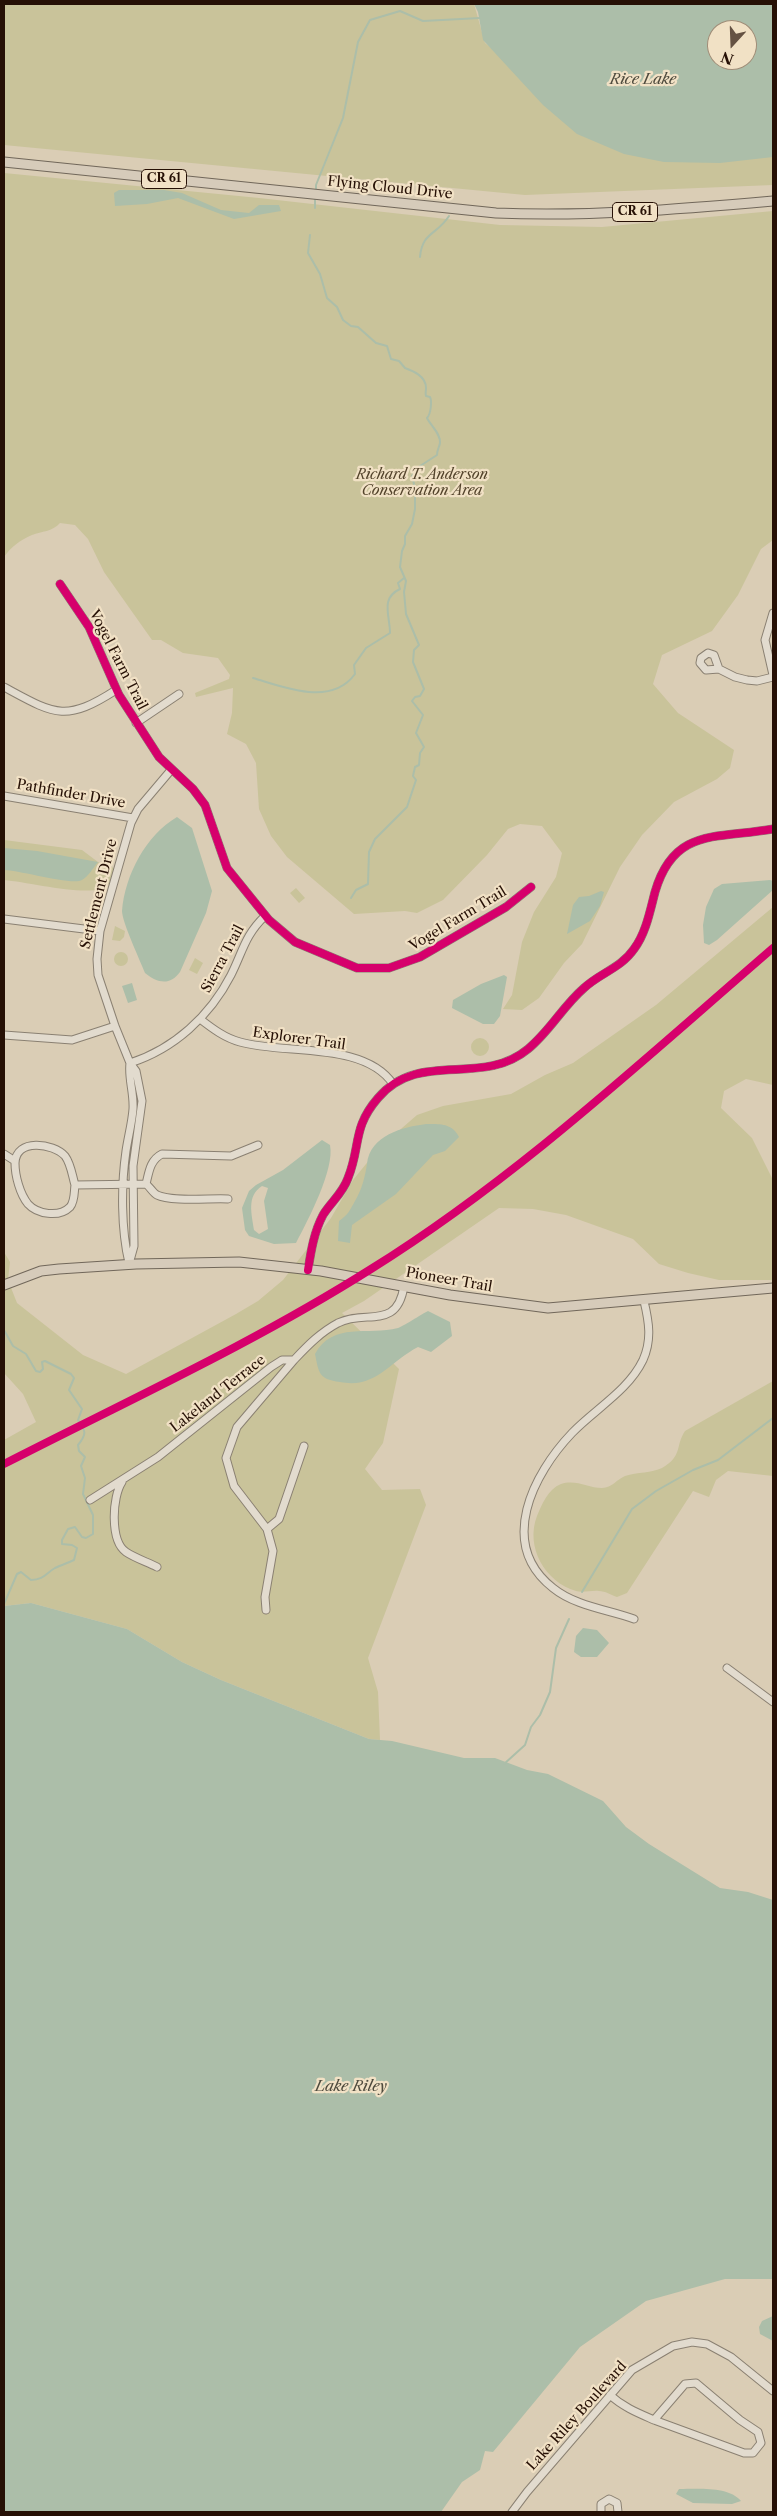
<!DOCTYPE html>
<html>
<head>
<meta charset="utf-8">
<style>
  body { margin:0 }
  #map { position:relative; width:777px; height:2516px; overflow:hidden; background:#dacdb5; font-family:"Libre Caslon Text",serif }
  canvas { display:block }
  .frame { position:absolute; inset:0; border:5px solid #261005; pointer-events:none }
  .north { position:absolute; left:707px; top:20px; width:50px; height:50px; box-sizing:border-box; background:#f1e1c5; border:1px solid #a08d78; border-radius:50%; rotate:200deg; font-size:14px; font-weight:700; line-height:20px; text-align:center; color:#261005 }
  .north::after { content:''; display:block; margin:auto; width:18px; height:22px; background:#655243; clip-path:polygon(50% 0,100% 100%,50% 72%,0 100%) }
</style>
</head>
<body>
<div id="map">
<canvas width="777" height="2516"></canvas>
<div class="frame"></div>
<div class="north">N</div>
</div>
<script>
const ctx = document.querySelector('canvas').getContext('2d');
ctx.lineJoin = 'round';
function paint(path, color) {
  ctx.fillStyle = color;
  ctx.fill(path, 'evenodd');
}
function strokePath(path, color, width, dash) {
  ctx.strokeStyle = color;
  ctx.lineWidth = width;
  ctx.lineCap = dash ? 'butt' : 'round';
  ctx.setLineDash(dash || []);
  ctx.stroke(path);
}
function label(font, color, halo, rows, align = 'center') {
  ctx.font = font + ' "Libre Caslon Text",serif';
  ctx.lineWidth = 4.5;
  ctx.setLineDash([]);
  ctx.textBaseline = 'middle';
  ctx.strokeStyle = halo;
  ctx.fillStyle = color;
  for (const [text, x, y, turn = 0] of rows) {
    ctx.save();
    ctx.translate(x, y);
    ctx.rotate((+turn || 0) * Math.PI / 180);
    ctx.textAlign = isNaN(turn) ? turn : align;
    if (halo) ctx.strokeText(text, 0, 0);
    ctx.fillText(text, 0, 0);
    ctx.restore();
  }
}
const green = new Path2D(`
  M 4,4 L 474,4 L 485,43 L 490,47 L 773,126 L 773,185 L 525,195 L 4,145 Z
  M 4,173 L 259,198 L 500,225 L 602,227 L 773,211 L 773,540 L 761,549 L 738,595 L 712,631 L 662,655 L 653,684 L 678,713 L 734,750 L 730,768 L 717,779 L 674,802 L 642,835 L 620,867 L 582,944 L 564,963 L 539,998 L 522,1010 L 503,1009 L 512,995 L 522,942 L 534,912 L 556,877 L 562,853 L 542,826 L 520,824 L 508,829 L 487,855 L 443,900 L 417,913 L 405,911 L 354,914 L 287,857 L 271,836 L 259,809 L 256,763 L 246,744 L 227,734 L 232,713 L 233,688 L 196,697 L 195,693 L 229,679 L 230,675 L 218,658 L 183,653 L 161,640 L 152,640 L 104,572 L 88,539 L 75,525 L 60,523 C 52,532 42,531 32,535 C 20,540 11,547 4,557 Z
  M 4,840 L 82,850 L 98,862 L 114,868 C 114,877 110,887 100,889 C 80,895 27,882 4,880 Z
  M 296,888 L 305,898 L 299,903 L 290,893 Z
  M 773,907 L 773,1085 L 746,1079 L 724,1091 L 721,1108 L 752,1138 L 773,1180 L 773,1280 L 719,1280 L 688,1273 L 659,1264 L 633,1239 L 566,1215 L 533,1209 L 499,1208 L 364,1301 L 342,1313 L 399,1369 L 383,1443 L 365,1469 L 382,1490 L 420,1489 L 426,1505 L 368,1658 L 378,1692 L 380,1740 L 369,1739 L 221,1680 L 182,1662 L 127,1629 L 31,1603 L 4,1606 L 4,1440 L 36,1422 L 23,1394 L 4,1373 L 4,1252 L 10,1262 L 8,1280 L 17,1303 L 83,1355 L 126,1374 L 236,1314 L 258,1301 L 283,1280 L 331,1218 L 353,1180 L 379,1148 L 417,1115 L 443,1106 L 511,1094 L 545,1075 L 573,1063 L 656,1005 Z
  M 115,926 L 125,931 L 124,937 L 120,941 L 112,940 Z
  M114 959a7 7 0 1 1 14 0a7 7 0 1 1-14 0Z
  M 195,958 L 203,963 L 197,974 L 189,970 Z
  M471 1047a9 9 0 1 1 18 0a9 9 0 1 1-18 0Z
  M 773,1381 L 773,1476 L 728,1471 L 716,1480 L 709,1497 L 693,1491 L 627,1593 L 617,1597 C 611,1595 605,1591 599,1591 C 592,1590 583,1593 576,1591 C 545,1582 525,1547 537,1516 C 542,1504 548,1489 561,1484 C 576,1479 588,1488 602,1488 C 612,1488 617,1479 625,1476 C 637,1472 652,1473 662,1468 C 683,1456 675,1446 685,1431 Z`);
const water = new Path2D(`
  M 474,4 L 773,4 L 773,157 L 720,163 L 664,162 L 624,154 L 577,134 L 543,105 L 483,40 L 478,12 ZM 717,30 L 747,30 L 747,60 L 717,60 Z
  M 119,190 L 164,190 L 182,193 L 221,210 L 249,213 L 259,205 L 279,205 L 281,211 L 234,219 L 178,198 L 147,204 L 115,206 L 114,193 Z
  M 177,817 L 192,828 L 212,891 L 206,913 L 180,972 C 170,986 157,983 145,973 C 140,960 122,922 122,911 C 125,875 146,835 177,817 Z
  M 4,848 L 37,851 L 98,862 C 93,868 88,877 82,880 C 73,886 19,870 4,870 Z
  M 770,880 L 773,881 L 773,890 L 717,940 L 709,945 L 704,943 L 703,925 L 706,907 L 714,889 L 722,884 Z
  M 601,891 L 604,892 L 600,906 L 590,921 L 567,934 L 573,905 L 579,897 L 589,896 Z
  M 504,975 L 507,977 L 500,1016 L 494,1024 L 483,1024 L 452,1008 L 453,1000 L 481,984 Z
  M 132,983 L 137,1000 L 128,1003 L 122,986 Z
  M 426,1124 C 440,1124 452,1123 459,1137 L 445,1151 L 433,1155 L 396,1194 L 352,1225 L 350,1243 L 338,1241 L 339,1221 C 348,1215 350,1210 355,1201 C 362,1189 365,1177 367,1164 C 370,1135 403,1127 426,1124 Z
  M 322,1140 L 330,1145 C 335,1169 308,1220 296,1243 L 274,1244 L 249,1236 L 245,1230 L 242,1208 L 249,1191 L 256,1185 L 283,1170 ZM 262,1186 L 268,1188 L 264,1201 L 268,1229 L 259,1234 L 254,1230 C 252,1215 246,1196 262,1186 Z
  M 428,1311 L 450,1322 L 452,1336 L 431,1352 L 418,1347 C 389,1362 376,1389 340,1382 C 319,1379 319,1374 315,1354 C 333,1321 368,1336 398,1328 C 402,1327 422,1314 428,1311 Z
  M 31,1603 L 127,1629 L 182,1662 L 221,1680 L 369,1739 L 392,1741 L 464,1758 L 495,1758 L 527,1770 L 548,1774 L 603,1801 L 626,1827 L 649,1844 L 720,1888 L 748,1892 L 773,1900 L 773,2279 L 725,2279 L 646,2301 L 580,2347 L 493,2452 L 485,2451 L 480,2470 L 462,2482 L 441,2512 L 4,2512 L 4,1606 Z
  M 583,1628 L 597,1630 L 609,1643 L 597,1657 L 581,1657 L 574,1652 L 576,1636 Z
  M 773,2316 L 773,2341 L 760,2334 L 759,2327 L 762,2321 Z
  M 679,2489 C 697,2489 729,2486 741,2501 L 732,2504 L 693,2503 L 676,2494 Z`);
const stream = new Path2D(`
  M 316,192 L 316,185 L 343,118 L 358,42 L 370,20 L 400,11 L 423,21 L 480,18
  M 315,208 L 315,196
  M 310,235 L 308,253 L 320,274 L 327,298 L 337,307 L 343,320 L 351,326 L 358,327 L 376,343 L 387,346 L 391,359 L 399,361 L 405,368 C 413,371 426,376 426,388 C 426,391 425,394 426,396 L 430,397 C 432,401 431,414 427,418 C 431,426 441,434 440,443 C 439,448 437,450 437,455 L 417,468 L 412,476 L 415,488 L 415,509 L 412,524 L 405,536 L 405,544 L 402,551 L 400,567 L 406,581 L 404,592 L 406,614 L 419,645 L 414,650 L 413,662 L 424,689 L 420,696 L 415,697 L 412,701 L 423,715 L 416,733 L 424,747 L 420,753 L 419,765 L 415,767 L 413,776 L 416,780 L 407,807 L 375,839 L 369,852 L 368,884 L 356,890 L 351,898
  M 420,257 C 422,232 437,235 449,216
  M 253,678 C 284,687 331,707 355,674 L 354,665 L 366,648 L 390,633 C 390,616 380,598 400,589 L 398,583 L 404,578
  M 4,1330 L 13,1346 L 26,1354 L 36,1371 L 40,1372 L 43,1369 L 42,1362 L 45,1361 L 71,1374 L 74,1378 L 69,1390 L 82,1409 L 78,1420 C 86,1431 87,1434 78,1445 L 79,1451 L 85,1457 L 81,1466 L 85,1478 L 83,1494 L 93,1515 L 93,1534 L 86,1538 L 82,1537 L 75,1527 L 68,1529 L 62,1540 L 62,1544 L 72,1545 L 77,1548 L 74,1560 C 68,1563 61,1565 55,1568 C 46,1573 44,1580 31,1580 L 21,1572 L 17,1574 L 4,1604
  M 582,1592 L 632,1509 L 656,1491 L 693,1470 L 718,1460 L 773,1418
  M 504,1764 L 525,1745 L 531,1727 L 540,1715 L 550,1692 L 556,1648 L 569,1619`);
const minor = new Path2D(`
  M 60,584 L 89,627 L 119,695 L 159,757 L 193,789 L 205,805 L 227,868 L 269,920 L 295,942 L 357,968 L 389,968 L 420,957 L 506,907 L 531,887
  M 773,613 L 765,640 L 773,675
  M 719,669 L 714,655 L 708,653 L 701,658 L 700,663 L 706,670 L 719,669 L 735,677 L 747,680 L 757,681 L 773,677
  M 4,687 C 54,714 65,723 116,690
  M 136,723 L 179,694
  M 4,796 L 133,818
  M 4,919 L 100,931
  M 200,1019 C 213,1029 225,1038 240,1042 C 285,1055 364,1041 393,1084
  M 4,1035 L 72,1040 L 115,1026
  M 130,1063 C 174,1049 210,1016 231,975 C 243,951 245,935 265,916
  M 4,1154 L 15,1161
  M 75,1185 C 72,1175 71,1164 65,1156 C 53,1143 16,1138 15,1163 C 15,1176 20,1194 28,1204 C 37,1214 59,1218 70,1207 C 75,1201 74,1192 75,1185 L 146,1184
  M 228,1199 C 211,1198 171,1202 157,1195 C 153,1193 150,1187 146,1184 C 149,1172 150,1160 162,1154 L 231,1156 L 258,1145
  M 129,1263 C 121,1229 121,1186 126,1151 C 128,1137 132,1123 133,1109 C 134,1093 128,1078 130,1063
  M 129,1264 L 134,1246 L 133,1166 L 142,1101 L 136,1071 L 130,1063 L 115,1026 L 98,975 L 97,959 L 100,931 L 131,823 L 138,809 L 171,770
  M 308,1270 C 311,1251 314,1232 323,1215 C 331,1202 343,1193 348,1178 C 361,1146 352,1128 378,1098 C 419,1049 481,1088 528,1049 C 550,1031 563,1006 584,988 C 600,973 621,968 634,949 C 646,933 650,911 655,892 C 674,827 717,839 773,829
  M 122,1482 C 112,1497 110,1541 126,1552 C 135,1558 147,1562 157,1567
  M 90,1500 L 158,1457 L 271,1367 L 282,1360 L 294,1360 C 308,1345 321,1332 338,1323 C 366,1309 397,1331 404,1286
  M 267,1529 L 279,1519 L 304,1446
  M 266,1610 L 265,1597 L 273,1551 L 267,1529 L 234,1486 L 226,1458 L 237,1427 L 294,1360
  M 634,1619 C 609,1610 575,1606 553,1588 C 497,1544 533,1474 572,1433 C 595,1409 628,1391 643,1360 C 652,1340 649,1322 644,1301
  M 727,1668 L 773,1702
  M 610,2395 C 623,2407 638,2413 654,2420 L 744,2453 L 753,2453 L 761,2443 L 758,2432 L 740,2420 L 696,2383 L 685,2384 L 654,2420
  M 512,2512 L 527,2492 L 632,2370 L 673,2346 L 692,2342 L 707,2344 L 731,2357 L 773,2391
  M 601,2512 L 601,2504 L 609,2499 L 617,2503 L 618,2512`);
const major = new Path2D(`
  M 4,162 L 496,213 C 589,217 681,209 773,201
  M 4,1285 L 41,1271 L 59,1269 L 136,1264 L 239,1262 L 321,1271 L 450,1295 L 548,1308 L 773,1288`);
const cycleway = new Path2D(`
  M 60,584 L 89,627 L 119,695 L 159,757 L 193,789 L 205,805 L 227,868 L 269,920 L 295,942 L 357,968 L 389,968 L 420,957 L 506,907 L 531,887
  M 308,1270 C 311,1251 314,1232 323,1215 C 331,1202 343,1193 348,1178 C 361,1146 352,1128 378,1098 C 419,1049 481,1088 528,1049 C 550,1031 563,1006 584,988 C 600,973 621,968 634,949 C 646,933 650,911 655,892 C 674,827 717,839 773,829
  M 4,1464 C 127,1401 254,1343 371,1269 C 517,1178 643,1060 773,948`);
const shields = [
  [164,179,45],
  [635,212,45]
];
const shieldNames = [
  ["CR 61",164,179],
  ["CR 61",635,212]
];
const streetNames = [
  ["Flying Cloud Drive",390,188,6],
  ["Vogel Farm Trail",118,660,63],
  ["Pathfinder Drive",71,794,10],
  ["Settlement Drive",99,894,-76],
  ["Vogel Farm Trail",458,919,-31],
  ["Sierra Trail",223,959,-62],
  ["Explorer Trail",299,1039,8],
  ["Pioneer Trail",449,1280,10],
  ["Lakeland Terrace",218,1394,-38],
  ["Lake Riley Boulevard",577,2416,-48]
];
const parkNames = [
  ["Richard T. Anderson",422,475],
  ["Conservation Area",422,491]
];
const waterNames = [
  ["Rice Lake",643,80],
  ["Lake Riley",351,2087]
];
paint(green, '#c9c39a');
paint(water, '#acbea9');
strokePath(stream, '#acbea9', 2);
strokePath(minor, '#8a8072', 9);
strokePath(major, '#71675a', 11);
strokePath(minor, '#e2dbce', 7);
strokePath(major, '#d6cbba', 9);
strokePath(cycleway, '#d6006c', 8);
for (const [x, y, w] of shields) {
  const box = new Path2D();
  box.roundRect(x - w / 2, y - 9.5, w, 19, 4);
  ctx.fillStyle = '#f1e1c5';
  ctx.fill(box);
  strokePath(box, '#261005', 1);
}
label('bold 12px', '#261005', null, shieldNames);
label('14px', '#261005', '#f1e1c5', streetNames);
label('italic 14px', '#53432b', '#f1e1c5', parkNames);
label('italic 15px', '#4e4a3d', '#f1e1c5', waterNames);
</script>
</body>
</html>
